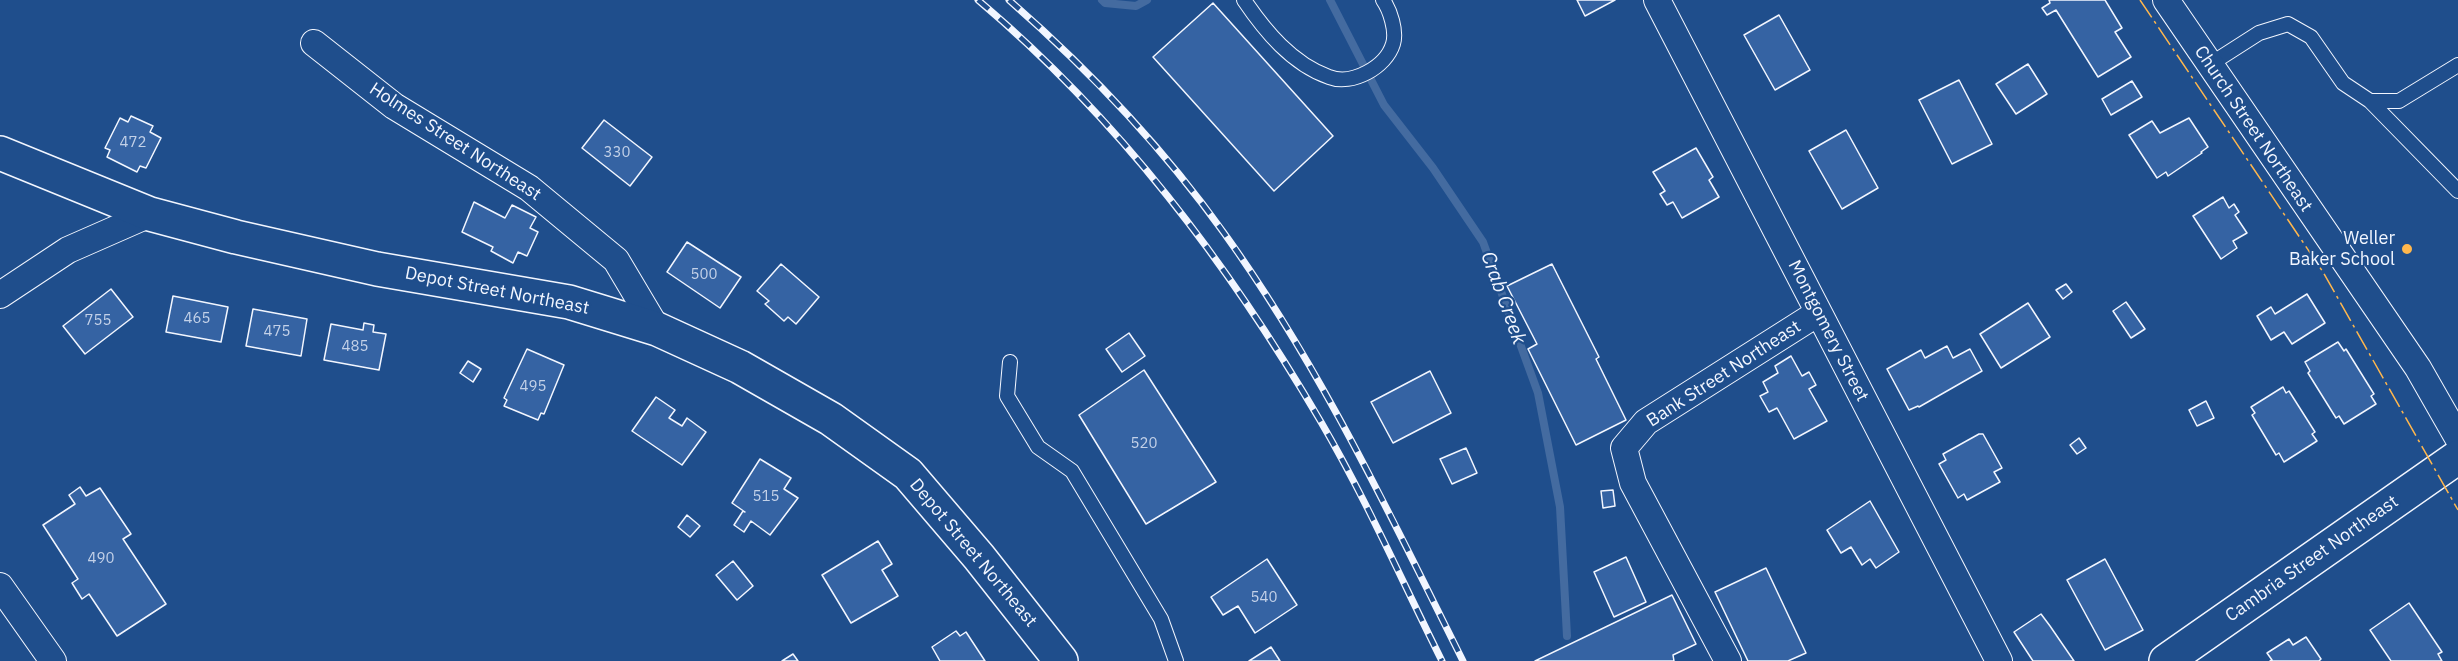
<!DOCTYPE html>
<html>
<head>
<meta charset="utf-8">
<style>
  body { margin:0 }
  canvas { display:block; background:#1f4e8c }
</style>
</head>
<body>
<canvas width="2458" height="661"></canvas>
<script>
const ctx = document.querySelector('canvas').getContext('2d');
ctx.lineJoin = 'round';
function strokePath(path, color, width, dash) {
  ctx.strokeStyle = color;
  ctx.lineWidth = width;
  ctx.lineCap = dash ? 'butt' : 'round';
  ctx.setLineDash(dash || []);
  ctx.stroke(path);
}
function paint(path, color) {
  ctx.fillStyle = color;
  ctx.fill(path, 'evenodd');
}
function label(font, color, halo, rows, align = 'center') {
  ctx.font = font + ' "IBM Plex Sans",sans-serif';
  ctx.lineWidth = 4.5;
  ctx.setLineDash([]);
  ctx.textBaseline = 'middle';
  ctx.strokeStyle = halo;
  ctx.fillStyle = color;
  for (const [text, x, y, turn = 0] of rows) {
    ctx.save();
    ctx.translate(x, y);
    ctx.rotate((+turn || 0) * Math.PI / 180);
    ctx.textAlign = isNaN(turn) ? turn : align;
    if (halo) ctx.strokeText(text, 0, 0);
    ctx.fillText(text, 0, 0);
    ctx.restore();
  }
}
const stream = new Path2D(`
  M 1102,0 L 1105,3 L 1136,6 L 1147,0
  M 1330,0 L 1384,105 L 1433,168 L 1483,242 L 1538,393 L 1560,507 L 1567,636`);
const building = new Path2D(`
  M 1577,0 L 1615,0 L 1585,16 Z
  M 2049,0 L 2105,0 L 2122,28 L 2115,32 L 2131,57 L 2098,77 L 2056,10 L 2047,15 L 2042,8 L 2050,3 Z
  M 1213,3 L 1333,136 L 1274,191 L 1153,57 Z
  M 1779,15 L 1810,70 L 1775,90 L 1744,35 Z
  M 2028,64 L 2047,94 L 2016,114 L 1996,84 Z
  M 1959,80 L 1992,144 L 1952,164 L 1919,100 Z
  M 2132,81 L 2142,97 L 2111,115 L 2102,99 Z
  M 131,116 L 153,126 L 150,132 L 161,138 L 146,168 L 140,166 L 137,172 L 107,157 L 110,150 L 105,148 L 120,118 L 128,122 Z
  M 2189,118 L 2208,147 L 2201,152 L 2202,153 L 2168,176 L 2166,172 L 2157,178 L 2129,135 L 2152,121 L 2160,133 Z
  M 604,120 L 652,157 L 630,186 L 582,148 Z
  M 1846,130 L 1878,188 L 1842,209 L 1809,151 Z
  M 1696,148 L 1713,177 L 1709,180 L 1719,197 L 1682,218 L 1673,202 L 1667,205 L 1660,194 L 1665,191 L 1653,172 Z
  M 2223,197 L 2229,208 L 2234,204 L 2239,212 L 2235,215 L 2247,233 L 2233,241 L 2237,248 L 2221,259 L 2193,216 Z
  M 474,202 L 505,218 L 512,205 L 536,217 L 530,228 L 538,232 L 527,256 L 518,252 L 513,263 L 491,251 L 493,247 L 462,232 Z
  M 687,242 L 741,277 L 720,308 L 667,272 Z
  M 781,264 L 819,297 L 796,324 L 788,317 L 784,321 L 765,304 L 769,301 L 757,291 Z
  M 1552,264 L 1599,357 L 1596,359 L 1626,420 L 1576,445 L 1528,349 L 1537,344 L 1507,286 Z
  M 2066,284 L 2072,292 L 2063,299 L 2056,290 Z
  M 111,289 L 133,317 L 85,354 L 63,326 Z
  M 2307,294 L 2325,323 L 2292,344 L 2284,332 L 2271,340 L 2257,316 L 2271,307 L 2275,314 Z
  M 173,296 L 228,307 L 221,342 L 166,332 Z
  M 2126,302 L 2145,329 L 2131,338 L 2113,311 Z
  M 2028,303 L 2050,337 L 2001,368 L 1980,334 Z
  M 253,309 L 307,319 L 301,356 L 246,346 Z
  M 364,323 L 374,325 L 373,332 L 386,334 L 379,370 L 324,360 L 331,324 L 363,330 Z
  M 1129,333 L 1145,356 L 1122,372 L 1106,349 Z
  M 2338,342 L 2344,351 L 2346,349 L 2374,394 L 2371,396 L 2376,404 L 2344,424 L 2339,416 L 2336,418 L 2308,373 L 2310,371 L 2305,362 Z
  M 1947,346 L 1953,358 L 1970,349 L 1982,371 L 1919,407 L 1918,406 L 1909,410 L 1887,369 L 1921,350 L 1925,358 Z
  M 527,349 L 564,365 L 544,414 L 541,413 L 538,420 L 504,406 L 507,400 L 504,398 Z
  M 1791,356 L 1802,376 L 1809,372 L 1816,385 L 1809,389 L 1827,421 L 1794,439 L 1777,408 L 1769,412 L 1760,396 L 1768,392 L 1763,382 L 1778,373 L 1775,366 Z
  M 468,361 L 481,369 L 473,382 L 460,373 Z
  M 1144,370 L 1216,482 L 1146,524 L 1079,415 Z
  M 1430,371 L 1451,413 L 1393,443 L 1371,402 Z
  M 2283,387 L 2286,393 L 2289,391 L 2315,432 L 2312,434 L 2317,441 L 2284,462 L 2279,453 L 2276,455 L 2252,415 L 2255,413 L 2251,407 Z
  M 656,397 L 675,410 L 669,418 L 682,426 L 687,418 L 706,432 L 682,465 L 632,431 Z
  M 2206,401 L 2214,418 L 2197,426 L 2189,410 Z
  M 1979,434 L 1983,434 L 2002,468 L 1994,472 L 2000,482 L 1967,500 L 1964,494 L 1958,498 L 1939,464 L 1946,460 L 1943,454 Z
  M 2079,438 L 2086,448 L 2077,454 L 2070,445 Z
  M 1466,448 L 1477,473 L 1452,484 L 1440,459 Z
  M 760,459 L 791,478 L 784,489 L 798,498 L 770,535 L 751,521 L 744,532 L 734,525 L 743,511 L 745,512 L 732,503 Z
  M 80,487 L 86,496 L 100,488 L 131,534 L 123,539 L 166,604 L 117,636 L 89,594 L 82,599 L 72,583 L 78,579 L 43,525 L 75,504 L 69,495 Z
  M 1613,490 L 1615,506 L 1603,508 L 1601,491 Z
  M 1870,501 L 1899,552 L 1876,568 L 1870,559 L 1862,565 L 1851,547 L 1841,553 L 1827,530 Z
  M 687,515 L 700,526 L 690,537 L 678,527 Z
  M 878,541 L 892,564 L 882,570 L 898,596 L 851,623 L 822,575 Z
  M 1626,557 L 1646,602 L 1614,617 L 1594,572 Z
  M 1267,559 L 1297,605 L 1255,633 L 1238,606 L 1223,615 L 1211,597 Z
  M 2105,559 L 2143,630 L 2105,650 L 2067,580 Z
  M 733,561 L 753,586 L 737,600 L 716,575 Z
  M 1766,568 L 1806,653 L 1788,661 L 1748,661 L 1715,592 Z
  M 1672,595 L 1696,644 L 1673,655 L 1674,661 L 1535,661 Z
  M 2409,603 L 2442,652 L 2438,654 L 2442,661 L 2391,661 L 2370,630 Z
  M 2041,614 L 2050,626 L 2074,661 L 2033,661 L 2014,632 Z
  M 956,631 L 960,636 L 966,632 L 985,661 L 940,661 L 932,647 Z
  M 2306,637 L 2321,659 L 2319,661 L 2270,661 L 2272,660 L 2267,653 L 2289,639 L 2293,645 Z
  M 1271,647 L 1280,661 L 1249,661 Z
  M 793,654 L 798,661 L 782,661 Z`);
const lane = new Path2D(`
  M 1244,0 C 1265,31 1292,64 1329,77 C 1352,86 1386,67 1393,44 C 1397,31 1390,10 1383,0
  M 2209,65 L 2259,33 L 2288,24 L 2311,37 L 2343,83 L 2370,101 L 2399,101 L 2458,65
  M 2370,101 L 2458,191
  M 1010,362 L 1007,396 L 1038,447 L 1072,471 L 1161,619 L 1176,661`);
const street = new Path2D(`
  M 1657,0 L 1999,661
  M 2166,0 L 2418,368 L 2458,438
  M 314,43 L 394,106 L 529,188 L 616,260 L 657,329
  M 0,295 L 68,250 L 150,214
  M 0,586 L 53,661
  M 1728,661 L 1633,483 L 1624,448 L 1646,422 L 1818,313`);
const secondary = new Path2D(`
  M 0,153 L 150,214 L 236,237 L 377,269 L 569,302 L 657,329 L 740,367 L 831,419 L 908,474 L 979,557 L 1061,661
  M 2166,661 L 2458,457`);
const rail = new Path2D(`
  M 978,0 C 1119,119 1228,263 1321,422 C 1366,499 1402,581 1442,661
  M 1009,0 C 1087,68 1164,149 1224,233 C 1320,366 1390,515 1463,661`);
const power = new Path2D(`
  M 2140,0 L 2323,272 L 2458,510`);
const markers = [
  [2407,249,6,"#ffb74d"]
];
const numberNames = [
  ["472",133,143],
  ["330",617,153],
  ["500",704,275],
  ["465",197,319],
  ["755",98,321],
  ["475",277,332],
  ["485",355,347],
  ["495",533,387],
  ["520",1144,444],
  ["515",766,497],
  ["490",101,559],
  ["540",1264,598]
];
const streetNames = [
  ["Church Street Northeast",2253,129,56],
  ["Holmes Street Northeast",455,142,33],
  ["Depot Street Northeast",497,291,11],
  ["Montgomery Street",1828,331,63],
  ["Bank Street Northeast",1724,374,-33],
  ["Depot Street Northeast",973,553,50],
  ["Cambria Street Northeast",2312,559,-35]
];
const poiNames = [
  ["Weller",2395,239],
  ["Baker School",2395,260]
];
const waterNames = [
  ["Crab Creek",1503,298,70]
];
strokePath(stream, '#446ba0', 8);
paint(building, '#3563a3');
strokePath(building, '#f2f6ff', 1.5);
strokePath(lane, '#f2f6ff', 16);
strokePath(street, '#f2f6ff', 28);
strokePath(secondary, '#f2f6ff', 36);
strokePath(lane, '#1f4e8c', 14);
strokePath(street, '#1f4e8c', 26);
strokePath(secondary, '#1f4e8c', 33);
strokePath(rail, '#f2f6ff', 7);
strokePath(rail, '#1f4e8c', 4.5, [14]);
strokePath(power, '#ffb74d', 1.5, [21, 4.5, 3, 4.5]);
for (const [x, y, r, color] of markers) {
  const dot = new Path2D();
  dot.arc(x, y, r, 0, 2 * Math.PI);
  ctx.fillStyle = color;
  ctx.fill(dot);
  strokePath(dot, '#1f4e8c', 2);
}
label('15px', '#c3d1e8', null, numberNames);
label('18px', '#f2f6ff', '#1f4e8c', streetNames);
label('18px', '#f2f6ff', '#1f4e8c', poiNames, 'right');
label('italic 20px', '#f2f6ff', '#1f4e8c', waterNames);
</script>
</body>
</html>
